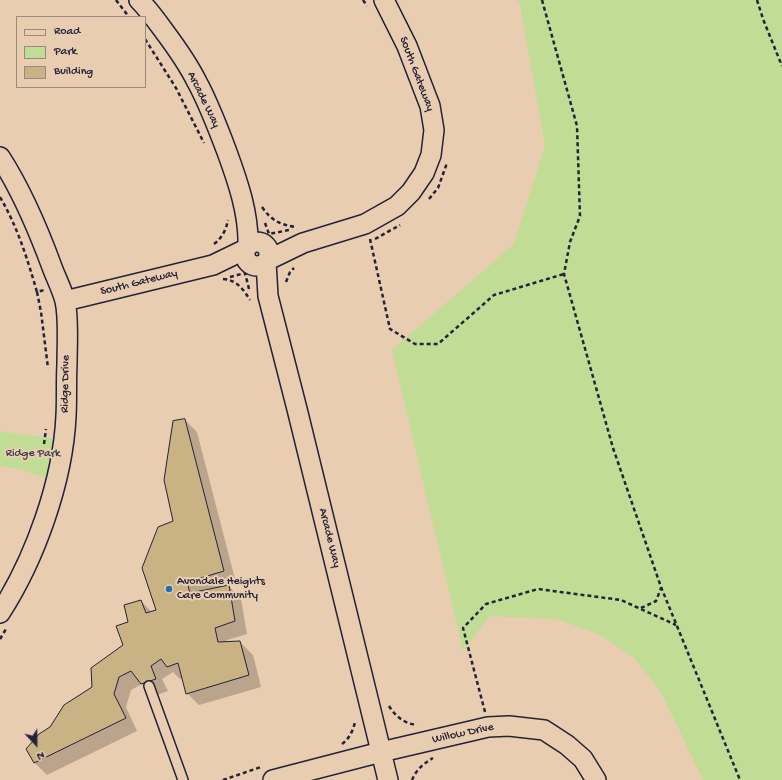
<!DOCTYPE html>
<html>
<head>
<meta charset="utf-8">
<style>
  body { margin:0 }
  #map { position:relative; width:782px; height:780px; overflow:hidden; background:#e9cdb0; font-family:"Gochi Hand",sans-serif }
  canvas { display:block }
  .legend { position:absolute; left:16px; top:16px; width:130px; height:72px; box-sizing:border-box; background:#e9cdb0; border:1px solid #998981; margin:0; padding:5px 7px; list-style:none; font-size:12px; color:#22223b }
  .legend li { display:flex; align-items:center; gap:8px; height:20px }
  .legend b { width:20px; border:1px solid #998981 }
  .north { position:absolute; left:16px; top:724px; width:40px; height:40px; -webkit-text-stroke:3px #e9cdb0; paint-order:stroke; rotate:158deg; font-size:11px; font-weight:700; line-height:16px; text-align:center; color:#22223b }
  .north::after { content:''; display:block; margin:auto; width:14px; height:18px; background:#22223b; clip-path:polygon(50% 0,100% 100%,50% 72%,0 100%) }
</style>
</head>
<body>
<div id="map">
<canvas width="782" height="780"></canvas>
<ul class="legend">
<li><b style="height:5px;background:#e9cdb0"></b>Road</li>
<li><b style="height:11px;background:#c1dd95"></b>Park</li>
<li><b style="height:11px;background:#c9b284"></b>Building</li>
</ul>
<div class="north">N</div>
</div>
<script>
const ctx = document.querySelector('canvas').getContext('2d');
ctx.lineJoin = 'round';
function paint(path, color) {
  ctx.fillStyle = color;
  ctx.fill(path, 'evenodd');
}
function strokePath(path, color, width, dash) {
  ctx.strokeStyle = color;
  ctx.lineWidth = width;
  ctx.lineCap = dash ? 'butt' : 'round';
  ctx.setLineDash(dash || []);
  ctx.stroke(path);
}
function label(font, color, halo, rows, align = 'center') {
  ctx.font = font + ' "Gochi Hand",sans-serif';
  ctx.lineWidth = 4;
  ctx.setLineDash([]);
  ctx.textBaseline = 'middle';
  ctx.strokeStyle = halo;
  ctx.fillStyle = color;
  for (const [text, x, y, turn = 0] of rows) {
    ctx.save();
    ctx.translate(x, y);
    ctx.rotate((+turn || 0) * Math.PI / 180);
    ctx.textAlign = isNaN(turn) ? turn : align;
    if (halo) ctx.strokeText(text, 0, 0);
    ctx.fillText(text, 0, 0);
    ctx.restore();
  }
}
const green = new Path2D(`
  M 517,0 L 782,0 L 782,780 L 703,780 L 661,692 L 635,659 L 599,634 L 555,619 L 490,616 L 463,651 L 392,350 L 514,244 L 545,146 L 520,4 Z
  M 0,431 L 56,439 L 49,479 L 19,469 L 0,466 Z`);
const shadow = new Path2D(`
  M 185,420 L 197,432 L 236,583 L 228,585 L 241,599 L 247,634 L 227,640 L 227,643 L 240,642 L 253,655 L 261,687 L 199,705 L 187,693 L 183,678 L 180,679 L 173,672 L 162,679 L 168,691 L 154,696 L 142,684 L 131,690 L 126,707 L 137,731 L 47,775 L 34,762 L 51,728 L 93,687 L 125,645 L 129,623 L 141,601 L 152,612 L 157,611 L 174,522 Z`);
const building = new Path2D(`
  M 185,419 L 224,571 L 187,582 L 190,593 L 229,585 L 235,621 L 215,628 L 218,642 L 240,641 L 249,675 L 186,694 L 178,663 L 167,667 L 161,659 L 151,666 L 156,679 L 141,684 L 131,671 L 119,677 L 114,694 L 126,718 L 34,763 L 26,749 L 39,734 L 50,727 L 64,705 L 92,687 L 91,668 L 123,645 L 116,626 L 128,622 L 124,605 L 141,600 L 146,613 L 156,610 L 142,568 L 158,527 L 173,521 L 164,480 L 173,421 Z`);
const path = new Path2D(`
  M 116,0 L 129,17
  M 363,0 L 367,6
  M 542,0 L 577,126 L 580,216 L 570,242 L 564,274 L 613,448 L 661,587 L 740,780
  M 757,0 L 763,19 L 782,66
  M 145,39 L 176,88 L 204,143
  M 0,197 C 18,228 27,258 37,292 L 44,290
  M 429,199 L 438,188 L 447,163
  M 262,207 C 271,220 280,225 296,227
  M 265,223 L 269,234 L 289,230
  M 370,239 L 390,329 L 415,344 L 438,344 L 494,295 L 564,274
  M 375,239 L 400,225
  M 214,244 C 222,238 226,230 228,220
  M 230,277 L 245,273 L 249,289
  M 223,279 C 237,280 243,289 250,300
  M 286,282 L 290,272 L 294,268
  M 37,292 L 41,312 L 48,368
  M 44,444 L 46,429
  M 641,608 L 656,601 L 661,588
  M 0,639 L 6,629
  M 389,706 C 395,716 405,724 417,725
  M 485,712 L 463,628 L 486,604 L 538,589 L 621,600 L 676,625
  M 342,744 C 349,739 353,731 355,722
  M 223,780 L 261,767
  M 412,780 C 416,770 423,764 433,758`);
const lane = new Path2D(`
  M 149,686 L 183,780`);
const street = new Path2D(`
  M 139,0 C 149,10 156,20 164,31 C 176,47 188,64 197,82 C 209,104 218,128 227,152 C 238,182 249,214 248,246
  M 0,157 C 22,191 38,229 52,267 C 56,278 62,289 65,301 C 69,318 67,346 67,364 C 66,382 67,399 66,416 C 63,481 35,559 0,613
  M245 254a12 12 0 1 1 24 0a12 12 0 1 1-24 0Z
  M 268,260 L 303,243 L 365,224 L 397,206 L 411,192 L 424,173 L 431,155 L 434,130 L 430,106 L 407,46 L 384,0
  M 266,262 L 268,296 L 297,409 L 388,780
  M 65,301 L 213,265 L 246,249
  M 273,780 L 381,752 L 488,727 L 509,726 L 544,730 L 567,745 L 583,759 L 596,780`);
const markers = [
  [169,589,4,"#1f6fb2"]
];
const streetNames = [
  ["South Gateway",416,74,69],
  ["Arcade Way",203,100,64],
  ["South Gateway",139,283,-14],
  ["Ridge Drive",66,384,-89],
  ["Arcade Way",329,538,76],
  ["Willow Drive",463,734,-12]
];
const parkNames = [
  ["Ridge Park",33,454]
];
const poiNames = [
  ["Avondale Heights",177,582],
  ["Care Community",177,596]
];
paint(green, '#c1dd95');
paint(shadow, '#0003');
paint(building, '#c9b284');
strokePath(building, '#22223b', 1);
strokePath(lane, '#22223b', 12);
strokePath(street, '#22223b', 22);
strokePath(path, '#22223b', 2.5, [4, 3]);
strokePath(lane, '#e9cdb0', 9);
strokePath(street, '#e9cdb0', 19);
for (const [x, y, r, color] of markers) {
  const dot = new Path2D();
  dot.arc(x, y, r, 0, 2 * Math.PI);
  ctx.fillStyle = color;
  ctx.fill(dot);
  strokePath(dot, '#e9cdb0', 1.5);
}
label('12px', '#22223b', '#e9cdb0', streetNames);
label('12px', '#3a3e48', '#e9cdb0', parkNames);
label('12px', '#22223b', '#e9cdb0', poiNames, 'left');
</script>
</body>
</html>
